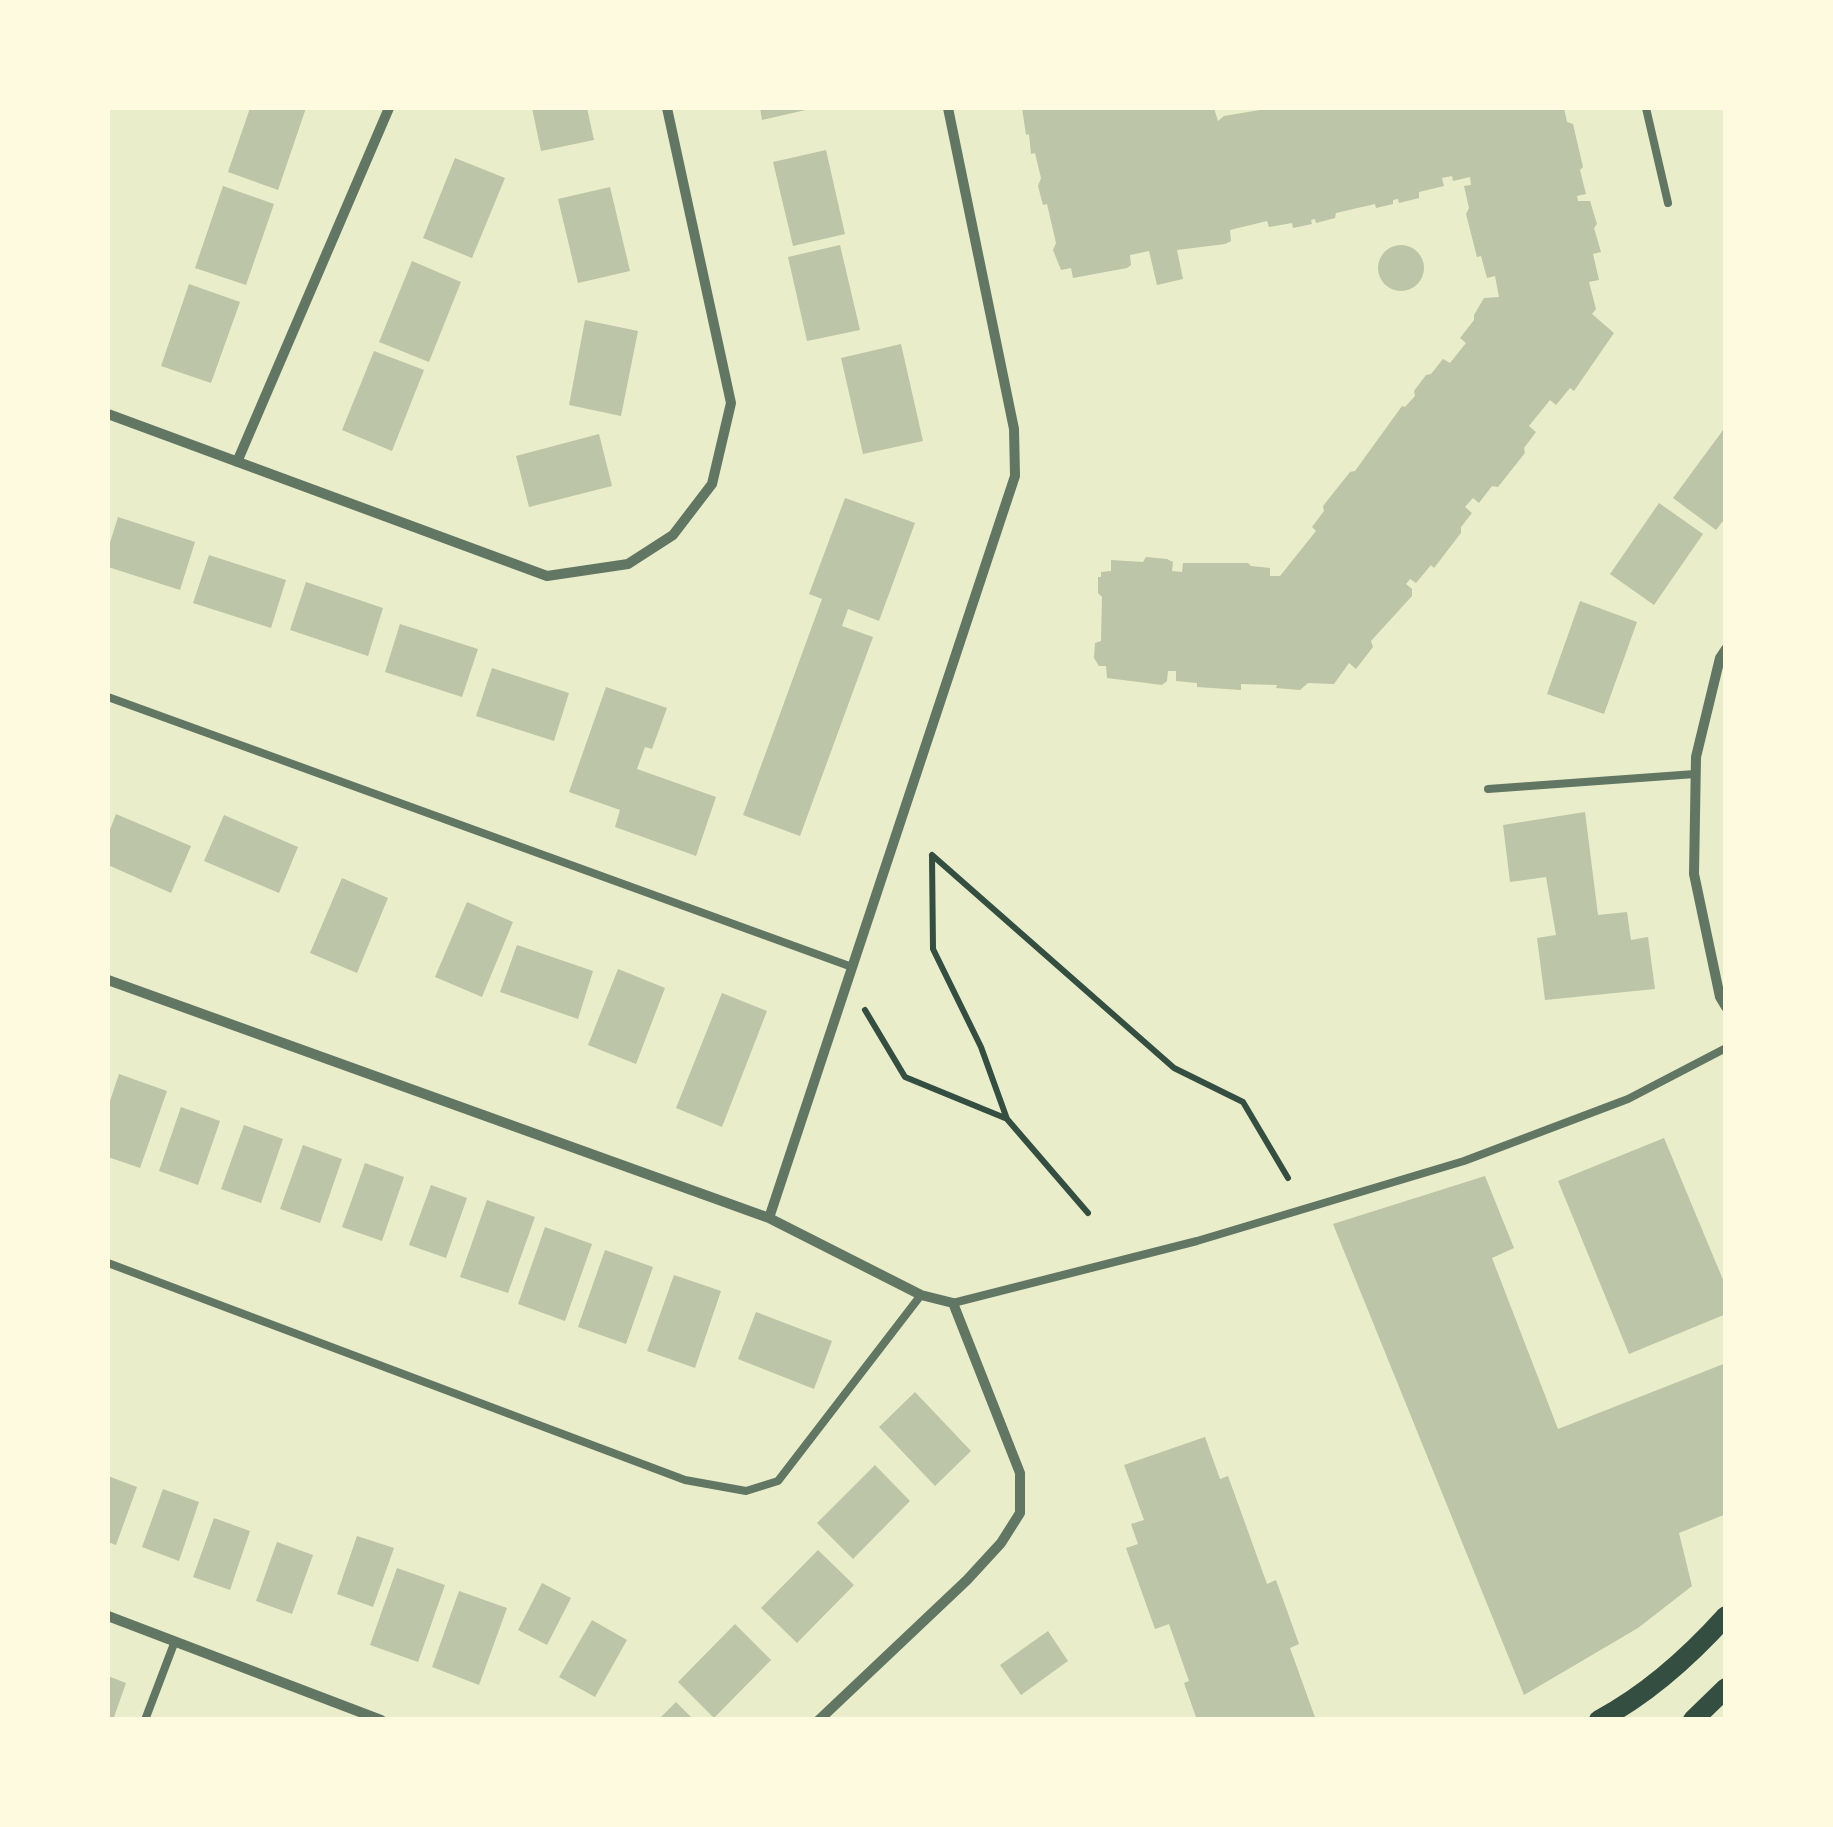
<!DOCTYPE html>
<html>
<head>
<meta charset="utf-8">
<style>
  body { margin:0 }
  #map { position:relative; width:1833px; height:1827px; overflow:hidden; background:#e9edc9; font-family:"Nunito Sans",sans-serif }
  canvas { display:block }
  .frame { position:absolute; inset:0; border:110px solid #fefae0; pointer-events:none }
</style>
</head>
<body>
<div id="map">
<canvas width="1833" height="1827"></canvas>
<div class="frame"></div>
</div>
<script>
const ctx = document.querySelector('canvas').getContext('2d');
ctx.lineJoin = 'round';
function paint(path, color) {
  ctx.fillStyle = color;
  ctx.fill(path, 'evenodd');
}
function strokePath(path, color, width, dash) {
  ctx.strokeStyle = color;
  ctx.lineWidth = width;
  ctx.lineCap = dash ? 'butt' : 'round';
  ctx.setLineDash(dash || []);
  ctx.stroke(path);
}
const building = new Path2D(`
  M 250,108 L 306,108 L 278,190 L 228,172 Z
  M 532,108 L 587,108 L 594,140 L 541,151 Z
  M 760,108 L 810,108 L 810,109 L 762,120 Z
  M 1022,108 L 1214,108 L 1218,121 L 1224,116 L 1272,108 L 1564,108 L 1567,122 L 1573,124 L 1583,167 L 1580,170 L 1586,194 L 1577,196 L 1578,201 L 1590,201 L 1597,224 L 1594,228 L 1601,252 L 1593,254 L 1599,280 L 1589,282 L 1596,309 L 1592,314 L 1614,333 L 1574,391 L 1570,388 L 1556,405 L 1550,400 L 1529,426 L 1536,432 L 1524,448 L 1525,453 L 1498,487 L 1492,486 L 1479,503 L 1473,498 L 1465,507 L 1472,513 L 1461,527 L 1461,533 L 1434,568 L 1431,565 L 1416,583 L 1410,579 L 1406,584 L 1412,589 L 1412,596 L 1371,641 L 1373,647 L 1356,669 L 1349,663 L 1334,684 L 1308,683 L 1300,690 L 1276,688 L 1277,685 L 1241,684 L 1241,690 L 1197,687 L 1197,683 L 1176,681 L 1176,671 L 1168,671 L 1167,681 L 1162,685 L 1107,678 L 1106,666 L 1099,666 L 1094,658 L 1095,643 L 1101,641 L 1102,597 L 1098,593 L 1098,577 L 1101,577 L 1101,572 L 1111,571 L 1111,560 L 1143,562 L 1146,557 L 1167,559 L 1173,562 L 1172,571 L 1182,572 L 1183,563 L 1248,563 L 1251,566 L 1270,568 L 1270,576 L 1280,576 L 1316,531 L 1312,527 L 1324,511 L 1323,506 L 1350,472 L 1355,471 L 1402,406 L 1405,407 L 1415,396 L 1414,391 L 1426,375 L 1431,374 L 1443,359 L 1450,363 L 1466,343 L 1460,338 L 1474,320 L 1474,315 L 1484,298 L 1499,297 L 1495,276 L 1487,278 L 1481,256 L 1477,257 L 1466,214 L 1469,208 L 1464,186 L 1471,185 L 1470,177 L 1453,181 L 1452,176 L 1442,178 L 1444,186 L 1419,192 L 1419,198 L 1399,203 L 1398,199 L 1393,200 L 1393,204 L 1376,208 L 1375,204 L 1336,213 L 1335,218 L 1316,223 L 1315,219 L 1311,220 L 1312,224 L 1293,228 L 1292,223 L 1269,227 L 1267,221 L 1230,230 L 1231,241 L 1225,244 L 1177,250 L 1183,279 L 1157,285 L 1149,251 L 1130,255 L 1131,265 L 1127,268 L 1073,278 L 1071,268 L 1061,270 L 1053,250 L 1056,243 L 1047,204 L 1043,205 L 1038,186 L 1041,178 L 1035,153 L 1031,154 L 1029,134 L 1026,135 Z
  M 826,150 L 845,234 L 793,246 L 773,162 Z
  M 455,158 L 505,178 L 472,258 L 423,238 Z
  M 223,186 L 274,204 L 246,285 L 195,268 Z
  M 610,187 L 630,271 L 578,283 L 558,199 Z
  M 840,245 L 860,330 L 807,341 L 788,257 Z
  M1378 268a23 23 0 1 1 46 0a23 23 0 1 1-46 0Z
  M 412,261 L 461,282 L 429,362 L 379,342 Z
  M 189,284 L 240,302 L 211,383 L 161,366 Z
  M 585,320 L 638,331 L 621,416 L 569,405 Z
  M 901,344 L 923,441 L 863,454 L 841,358 Z
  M 374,351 L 424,370 L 392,451 L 342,430 Z
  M 1726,426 L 1726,517 L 1716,530 L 1673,498 Z
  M 599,434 L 612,486 L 529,507 L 516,456 Z
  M 845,498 L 915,523 L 879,621 L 848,609 L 842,626 L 873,637 L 800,836 L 743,815 L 822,599 L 809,594 Z
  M 1659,503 L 1703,534 L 1654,605 L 1610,574 Z
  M 118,517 L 195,542 L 180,590 L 108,567 L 108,549 Z
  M 209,555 L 286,580 L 271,628 L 193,603 Z
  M 306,582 L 383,608 L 368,656 L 290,630 Z
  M 1580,601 L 1637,622 L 1604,714 L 1547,694 Z
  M 400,624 L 478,649 L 462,697 L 385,672 Z
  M 492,668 L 569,693 L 554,741 L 476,716 Z
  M 606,687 L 667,708 L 652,749 L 645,747 L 637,769 L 716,797 L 696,856 L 615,827 L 620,810 L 569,792 Z
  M 1585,812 L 1598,915 L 1627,912 L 1631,940 L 1648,937 L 1655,989 L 1545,1000 L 1537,938 L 1556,935 L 1546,877 L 1510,882 L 1503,825 Z
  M 116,814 L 191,846 L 171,893 L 108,865 L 108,835 Z
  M 224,815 L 298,847 L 279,893 L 204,861 Z
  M 342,878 L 388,898 L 357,973 L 310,953 Z
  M 467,902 L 513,922 L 482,997 L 435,977 Z
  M 517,945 L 593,971 L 578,1019 L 500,992 Z
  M 618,969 L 665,988 L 636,1064 L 588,1045 Z
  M 722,993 L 767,1011 L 722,1127 L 676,1108 Z
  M 119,1074 L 167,1091 L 140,1168 L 108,1157 L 108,1107 Z
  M 181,1107 L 220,1121 L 198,1185 L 159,1171 Z
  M 244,1125 L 283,1139 L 261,1203 L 221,1189 Z
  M 1664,1138 L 1726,1287 L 1726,1314 L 1629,1354 L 1558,1181 Z
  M 303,1145 L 342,1159 L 320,1223 L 280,1209 Z
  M 365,1163 L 404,1177 L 382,1241 L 342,1227 Z
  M 1485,1176 L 1514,1248 L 1492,1258 L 1558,1429 L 1726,1363 L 1726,1514 L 1679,1533 L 1692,1586 L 1638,1628 L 1524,1695 L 1333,1224 Z
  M 431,1185 L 467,1198 L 446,1258 L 409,1245 Z
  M 487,1200 L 535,1217 L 508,1293 L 460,1277 Z
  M 545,1227 L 592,1244 L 565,1321 L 518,1304 Z
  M 605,1250 L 653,1267 L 626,1344 L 578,1327 Z
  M 674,1275 L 721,1291 L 695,1368 L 647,1351 Z
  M 756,1312 L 832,1341 L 814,1389 L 738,1359 Z
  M 915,1392 L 971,1451 L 935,1486 L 879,1427 Z
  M 1205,1437 L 1220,1479 L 1228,1476 L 1267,1584 L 1276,1580 L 1299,1644 L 1290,1648 L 1316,1720 L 1197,1720 L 1184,1683 L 1189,1681 L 1169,1624 L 1155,1629 L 1126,1548 L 1138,1544 L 1131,1524 L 1144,1520 L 1124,1465 Z
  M 875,1465 L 910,1501 L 853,1559 L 817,1523 Z
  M 108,1476 L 137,1487 L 116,1545 L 108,1542 Z
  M 163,1489 L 199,1502 L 179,1561 L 142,1547 Z
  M 214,1518 L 250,1531 L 230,1590 L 193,1577 Z
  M 357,1536 L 394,1548 L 373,1607 L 337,1594 Z
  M 277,1542 L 313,1555 L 292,1614 L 256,1601 Z
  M 818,1550 L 854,1585 L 797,1643 L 761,1608 Z
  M 397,1568 L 445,1585 L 418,1662 L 370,1645 Z
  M 542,1583 L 571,1598 L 547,1645 L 518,1630 Z
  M 459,1591 L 507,1608 L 479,1685 L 432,1667 Z
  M 592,1620 L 627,1640 L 595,1697 L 559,1677 Z
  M 735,1624 L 771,1660 L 714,1718 L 678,1682 Z
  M 1048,1631 L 1068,1661 L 1021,1695 L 1000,1665 Z
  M 108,1676 L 126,1683 L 113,1720 L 108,1720 Z
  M 676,1702 L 694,1720 L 658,1720 Z`);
const path = new Path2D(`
  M 932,855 L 1174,1068 L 1243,1102 L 1288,1178
  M 932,856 L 933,949 L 981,1047 L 1007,1119 L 1088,1213
  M 865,1010 L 905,1077 L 1005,1118`);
const service = new Path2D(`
  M 1646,108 L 1668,203
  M 108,697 L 852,967
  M 1488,789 L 1695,774
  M 108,1263 L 685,1480 L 746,1491 L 778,1481 L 921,1295
  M 953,1303 L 1197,1241 L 1464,1161 L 1628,1099 L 1726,1048
  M 145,1720 L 175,1641`);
const minor = new Path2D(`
  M 108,414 L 547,576 L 628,564 L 673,535 L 712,484 L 731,403 L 667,108
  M 237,462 L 389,108
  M 1726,649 L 1720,658 L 1696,757 L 1694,874 L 1720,997 L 1726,1007
  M 108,980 L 769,1218 L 921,1295 L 953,1303 L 1020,1473 L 1020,1513 L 1001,1543 L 967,1580 L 819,1720
  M 769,1218 L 1015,476 L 1014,429 L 948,108
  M 108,1616 L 381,1720`);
const secondary = new Path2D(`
  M 1599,1720 C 1648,1694 1689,1657 1726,1616
  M 1693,1720 L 1726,1688`);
paint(building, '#bcc5a7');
strokePath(path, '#344e41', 6);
strokePath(service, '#617663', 8);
strokePath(minor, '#617663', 10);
strokePath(secondary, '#344e41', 20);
</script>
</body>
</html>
